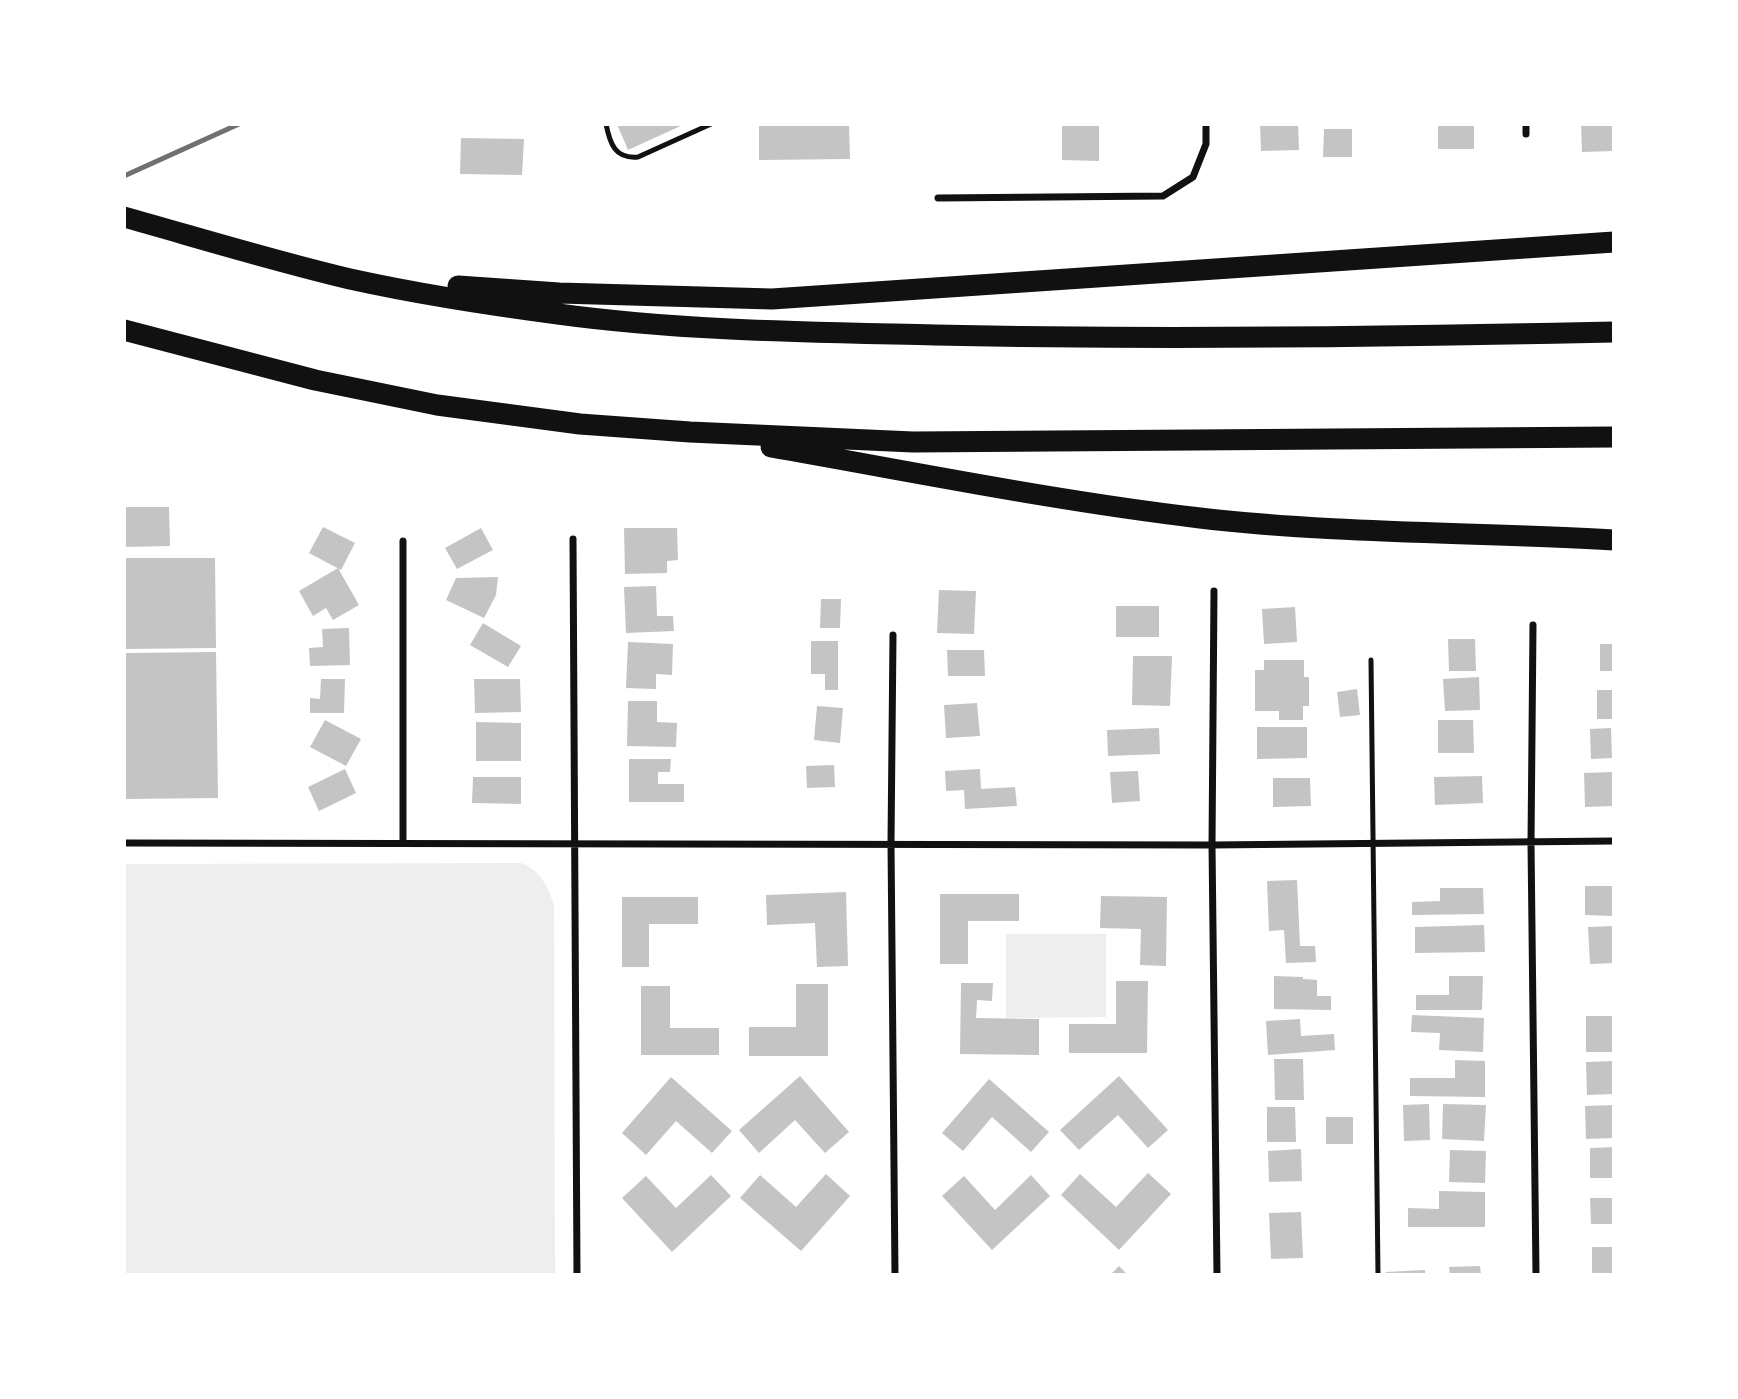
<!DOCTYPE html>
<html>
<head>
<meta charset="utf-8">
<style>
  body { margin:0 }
  #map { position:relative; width:1738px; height:1399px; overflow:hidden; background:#fff; font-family:Quicksand,sans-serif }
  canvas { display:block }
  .frame { position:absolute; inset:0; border:126px solid #fff; pointer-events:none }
</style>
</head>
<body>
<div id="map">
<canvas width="1738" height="1399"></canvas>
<div class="frame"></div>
</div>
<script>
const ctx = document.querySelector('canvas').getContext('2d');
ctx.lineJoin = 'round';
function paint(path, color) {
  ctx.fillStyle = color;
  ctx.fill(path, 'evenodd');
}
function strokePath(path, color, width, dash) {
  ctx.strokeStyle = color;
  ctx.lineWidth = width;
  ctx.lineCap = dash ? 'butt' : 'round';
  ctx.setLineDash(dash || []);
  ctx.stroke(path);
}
const green = new Path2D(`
  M 521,863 C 541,871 546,884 554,904 L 555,1275 L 124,1275 L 124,864 Z
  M 1006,934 L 1106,934 L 1106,1017 L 1006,1018 Z`);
const building = new Path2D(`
  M 617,124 L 685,124 L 628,150 Z
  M 759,124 L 849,124 L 850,159 L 759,160 Z
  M 1062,124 L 1099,124 L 1099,161 L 1062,160 Z
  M 1260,124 L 1298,124 L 1299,150 L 1261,151 Z
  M 1438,124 L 1474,124 L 1474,149 L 1438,149 Z
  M 1581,124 L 1614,124 L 1614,151 L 1582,152 Z
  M 1324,129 L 1352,129 L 1352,157 L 1323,157 Z
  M 461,138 L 524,139 L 522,175 L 460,174 Z
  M 124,507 L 169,507 L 170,546 L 124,547 Z
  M 323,527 L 355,543 L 341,570 L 309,553 Z
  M 481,528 L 493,550 L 457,569 L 445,548 Z
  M 624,528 L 677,528 L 678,560 L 667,561 L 667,573 L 625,574 Z
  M 124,558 L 215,558 L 216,648 L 124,649 Z
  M 338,568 L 359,605 L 333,620 L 326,608 L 313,616 L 299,591 Z
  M 498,577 L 496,595 L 484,618 L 446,600 L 456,578 Z
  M 656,586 L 657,616 L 673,616 L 674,631 L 626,633 L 624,587 Z
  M 939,590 L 976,591 L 974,634 L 937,633 Z
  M 821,599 L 841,599 L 840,628 L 820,628 Z
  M 1116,606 L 1159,606 L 1159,637 L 1116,637 Z
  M 1295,607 L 1297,642 L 1264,644 L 1262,609 Z
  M 483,623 L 521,646 L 508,667 L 470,645 Z
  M 349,628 L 350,665 L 310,666 L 309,648 L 323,647 L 322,629 Z
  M 1448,639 L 1475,639 L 1476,671 L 1449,671 Z
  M 811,641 L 838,641 L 838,690 L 825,690 L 825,674 L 811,674 Z
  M 628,642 L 673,644 L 672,675 L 656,674 L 656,689 L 626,688 Z
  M 1600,644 L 1614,644 L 1614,671 L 1600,671 Z
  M 947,650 L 984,650 L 985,676 L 948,676 Z
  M 216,652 L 218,798 L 124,799 L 124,653 Z
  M 1133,656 L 1172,656 L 1170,706 L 1132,705 Z
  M 1264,660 L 1304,660 L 1304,677 L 1309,677 L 1309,706 L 1303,706 L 1303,720 L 1279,720 L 1279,711 L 1255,711 L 1255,670 L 1264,670 Z
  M 1479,677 L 1480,710 L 1445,711 L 1443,679 Z
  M 321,679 L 345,679 L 344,713 L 310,713 L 310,698 L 320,699 Z
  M 474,679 L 520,679 L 521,712 L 475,713 Z
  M 1357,689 L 1360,715 L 1340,717 L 1337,692 Z
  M 1597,690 L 1614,690 L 1614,719 L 1597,719 Z
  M 628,701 L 657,701 L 657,722 L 677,723 L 676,747 L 627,746 Z
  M 977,703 L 980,736 L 946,738 L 944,705 Z
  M 817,706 L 843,708 L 840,743 L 814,740 Z
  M 325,720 L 361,739 L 346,766 L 310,747 Z
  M 1438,720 L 1473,720 L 1474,753 L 1438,753 Z
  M 476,722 L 521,723 L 521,761 L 476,761 Z
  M 1257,727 L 1307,727 L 1307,758 L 1257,759 Z
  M 1159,728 L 1160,754 L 1108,756 L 1107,730 Z
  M 1611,728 L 1612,758 L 1591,759 L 1590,729 Z
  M 629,759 L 671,759 L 670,772 L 658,772 L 658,784 L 684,784 L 684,802 L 629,802 Z
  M 834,765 L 835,787 L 807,788 L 806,766 Z
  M 345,769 L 356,793 L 319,811 L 308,787 Z
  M 980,769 L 981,789 L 1015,787 L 1017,806 L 965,809 L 964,790 L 946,791 L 945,771 Z
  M 1138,771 L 1140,801 L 1112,803 L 1110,772 Z
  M 1614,772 L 1614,806 L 1585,807 L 1584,773 Z
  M 1482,776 L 1483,803 L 1435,805 L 1434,777 Z
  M 473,777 L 521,777 L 521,804 L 472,803 Z
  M 1273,778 L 1310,778 L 1311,806 L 1273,807 Z
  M 1297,880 L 1300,946 L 1315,946 L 1316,962 L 1286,963 L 1284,930 L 1269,931 L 1267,881 Z
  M 1585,886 L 1614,886 L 1614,916 L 1585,915 Z
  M 1440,888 L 1483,888 L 1484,914 L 1412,915 L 1412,902 L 1440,901 Z
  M 846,892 L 848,966 L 817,967 L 815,923 L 767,925 L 766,895 Z
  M 940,894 L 1019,894 L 1019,921 L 968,921 L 968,964 L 940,964 Z
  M 1101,896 L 1167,897 L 1166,966 L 1140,965 L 1141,929 L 1100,928 Z
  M 622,897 L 698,897 L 698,924 L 649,924 L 649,967 L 622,967 Z
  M 1484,925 L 1485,952 L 1415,953 L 1415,927 Z
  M 1614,926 L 1614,963 L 1590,964 L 1588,927 Z
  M 1274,976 L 1303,977 L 1303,979 L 1317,980 L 1317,996 L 1331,996 L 1331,1010 L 1274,1009 Z
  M 1449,976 L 1483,976 L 1482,1010 L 1416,1010 L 1416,995 L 1449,995 Z
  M 1116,981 L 1148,981 L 1147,1053 L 1069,1053 L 1069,1024 L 1116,1024 Z
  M 961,983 L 993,983 L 992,1001 L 977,1000 L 976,1018 L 1039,1019 L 1039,1055 L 960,1054 Z
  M 796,984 L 828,984 L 828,1056 L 749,1056 L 749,1027 L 796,1027 Z
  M 641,986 L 670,986 L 670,1028 L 719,1028 L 719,1055 L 641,1055 Z
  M 1412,1015 L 1484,1018 L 1483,1052 L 1439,1050 L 1440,1033 L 1411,1032 Z
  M 1586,1016 L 1614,1016 L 1614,1052 L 1586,1052 Z
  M 1300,1019 L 1301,1036 L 1334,1034 L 1335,1050 L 1268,1055 L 1266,1021 Z
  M 1274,1059 L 1303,1059 L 1304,1100 L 1275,1100 Z
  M 1455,1060 L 1485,1061 L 1485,1097 L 1410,1096 L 1410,1078 L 1455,1078 Z
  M 1614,1061 L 1614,1094 L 1587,1095 L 1586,1062 Z
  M 800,1076 L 849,1132 L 825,1153 L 795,1120 L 759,1153 L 739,1130 Z
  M 1119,1076 L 1168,1130 L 1148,1148 L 1118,1115 L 1079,1150 L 1060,1130 Z
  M 671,1077 L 732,1131 L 712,1153 L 676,1121 L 646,1155 L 622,1133 Z
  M 989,1079 L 1049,1132 L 1031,1152 L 992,1117 L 963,1151 L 942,1133 Z
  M 1429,1104 L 1430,1140 L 1404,1141 L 1403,1105 Z
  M 1443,1104 L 1486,1105 L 1484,1141 L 1442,1139 Z
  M 1614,1105 L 1614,1138 L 1586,1139 L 1585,1106 Z
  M 1267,1107 L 1295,1107 L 1296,1142 L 1267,1142 Z
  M 1326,1117 L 1353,1117 L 1353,1144 L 1326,1144 Z
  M 1614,1147 L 1614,1178 L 1590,1178 L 1590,1148 Z
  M 1301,1149 L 1302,1181 L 1269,1182 L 1268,1151 Z
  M 1450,1150 L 1486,1151 L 1485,1183 L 1449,1182 Z
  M 1148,1173 L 1171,1194 L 1119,1250 L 1061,1195 L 1080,1174 L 1116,1207 Z
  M 826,1174 L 850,1196 L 801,1251 L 740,1198 L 760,1175 L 796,1207 Z
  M 711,1175 L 731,1196 L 672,1252 L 622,1198 L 646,1176 L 676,1208 Z
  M 1031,1175 L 1050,1196 L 992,1250 L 942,1196 L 964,1176 L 995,1210 Z
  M 1439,1191 L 1485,1192 L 1485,1227 L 1408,1227 L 1408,1208 L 1439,1209 Z
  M 1590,1198 L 1614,1198 L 1614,1224 L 1591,1224 Z
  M 1301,1212 L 1303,1258 L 1271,1259 L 1269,1213 Z
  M 1592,1247 L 1614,1247 L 1614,1274 L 1592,1274 Z
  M 1119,1266 L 1128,1275 L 1110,1275 Z
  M 1480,1266 L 1481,1275 L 1450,1275 L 1449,1267 Z
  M 1425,1270 L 1425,1275 L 1386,1275 L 1386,1272 Z`);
const service = new Path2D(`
  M 606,124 C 610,144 615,159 638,157 L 711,124
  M 1371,660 L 1378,1275`);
const minor = new Path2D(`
  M 1526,124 L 1526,134
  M 938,198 L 1163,196 L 1193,177 L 1206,144 L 1206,124
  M 573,539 L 577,1275
  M 1214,591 L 1212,845 L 1217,1275
  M 1533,625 L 1531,843 L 1536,1275
  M 893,635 L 891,843 L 895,1275
  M 403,842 L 403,541
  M 124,843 L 1212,845 L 1614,841`);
const motorway = new Path2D(`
  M 124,217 C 199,238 274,261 350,279 C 418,294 489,305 558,314 C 683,331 809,332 935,335 C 1161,340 1387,337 1614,332
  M 458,286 L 559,293 L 772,299 L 1614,242
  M 124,330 L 315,380 L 437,405 L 580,424 L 690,432 L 913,442 L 1614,437
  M 771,447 C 914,472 1056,501 1200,518 C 1338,534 1476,532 1614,540`);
const rail = new Path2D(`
  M 124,176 L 239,124`);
paint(green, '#eee');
paint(building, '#c4c4c4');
strokePath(service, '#111', 5);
strokePath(minor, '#111', 7);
strokePath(motorway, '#111', 21);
strokePath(rail, '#707070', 5);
</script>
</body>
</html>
